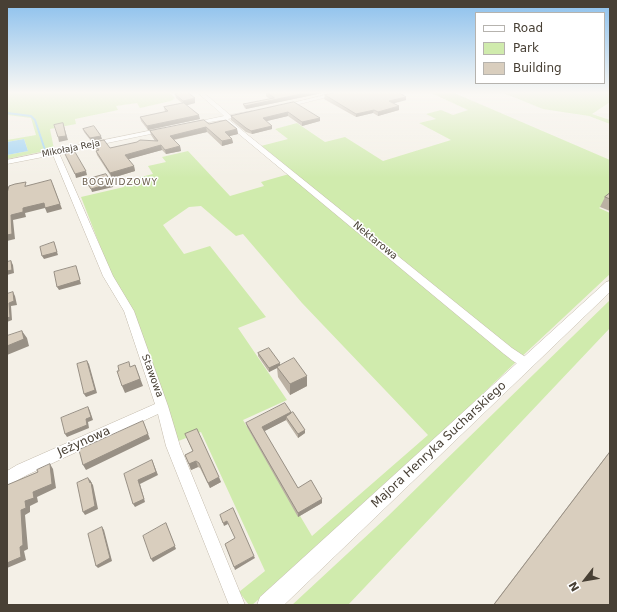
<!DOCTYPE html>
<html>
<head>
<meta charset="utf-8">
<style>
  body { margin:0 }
  #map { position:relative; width:617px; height:612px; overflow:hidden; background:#f4f0e7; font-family:"DejaVu Sans",sans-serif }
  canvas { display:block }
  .frame { position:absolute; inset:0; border:8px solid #484035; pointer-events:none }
  .legend { position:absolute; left:475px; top:12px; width:130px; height:72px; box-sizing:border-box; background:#fff; border:1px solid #b6b3ae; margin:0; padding:5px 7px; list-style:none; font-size:12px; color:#484035 }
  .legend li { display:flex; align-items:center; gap:8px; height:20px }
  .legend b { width:20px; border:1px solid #b6b3ae }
  .north { position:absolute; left:565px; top:560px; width:40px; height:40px; -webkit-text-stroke:3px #fff; paint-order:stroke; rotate:239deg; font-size:11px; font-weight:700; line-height:16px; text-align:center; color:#484035 }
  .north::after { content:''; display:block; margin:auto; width:14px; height:18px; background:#484035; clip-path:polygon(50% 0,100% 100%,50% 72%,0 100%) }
</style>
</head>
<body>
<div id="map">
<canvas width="617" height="612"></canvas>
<div class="frame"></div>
<ul class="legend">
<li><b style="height:5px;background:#fff"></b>Road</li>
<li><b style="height:11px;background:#d0ebad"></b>Park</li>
<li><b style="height:11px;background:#d9cebe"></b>Building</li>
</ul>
<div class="north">N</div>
</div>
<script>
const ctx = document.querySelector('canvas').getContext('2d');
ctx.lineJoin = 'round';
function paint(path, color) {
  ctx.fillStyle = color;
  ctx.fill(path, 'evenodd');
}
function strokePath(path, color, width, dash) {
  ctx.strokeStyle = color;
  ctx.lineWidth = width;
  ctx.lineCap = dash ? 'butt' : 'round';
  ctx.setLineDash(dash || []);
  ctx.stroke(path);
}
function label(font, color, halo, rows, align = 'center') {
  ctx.font = font + ' "DejaVu Sans",sans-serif';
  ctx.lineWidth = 3;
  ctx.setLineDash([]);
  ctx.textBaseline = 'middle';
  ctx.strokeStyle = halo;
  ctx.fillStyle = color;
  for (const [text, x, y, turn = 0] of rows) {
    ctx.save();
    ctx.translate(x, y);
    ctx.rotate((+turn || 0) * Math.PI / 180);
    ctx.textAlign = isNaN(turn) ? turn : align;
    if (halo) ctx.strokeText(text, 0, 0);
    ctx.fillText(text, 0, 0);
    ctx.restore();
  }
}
const green = new Path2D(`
  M 7,92 L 169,92 L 175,98 L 171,101 L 140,108 L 137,103 L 116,106 L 118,110 L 75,119 L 76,124 L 50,129 L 54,149 L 7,159 L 7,155 L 28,151 L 24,139 L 7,142 L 7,140 L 36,135 L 31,118 L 7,115 Z
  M 429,92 L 452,92 L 610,160 L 610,199 L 599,208 L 610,213 L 610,274 L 517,361 L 340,530 L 252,605 L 249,605 L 239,592 L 265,571 L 201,432 L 176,442 L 81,197 L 124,187 L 129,180 L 153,174 L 148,166 L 166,162 L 162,157 L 188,151 L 230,196 L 264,186 L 261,182 L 289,174 L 257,147 L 288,139 L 275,129 L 297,123 L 325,142 L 345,137 L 383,161 L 451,140 L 419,123 L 436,119 L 426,114 L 441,110 L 453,115 L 468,110 ZM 201,206 L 236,236 L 243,234 L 302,303 L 428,435 L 312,536 L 243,420 L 287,400 L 238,328 L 266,317 L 210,246 L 184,254 L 163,225 L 189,207 Z
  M 501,92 L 610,92 L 610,102 L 592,114 L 610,120 L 610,124 L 589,116 L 543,109 Z
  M 610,300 L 610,328 L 348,605 L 292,605 L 388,516 Z`);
const water = new Path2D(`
  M 24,139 L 28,151 L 7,155 L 7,142 Z`);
const stream = new Path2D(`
  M 7,113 L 31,116 L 35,120 L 45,150`);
const minor = new Path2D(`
  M 197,92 L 203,92 L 230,115 L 252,111 L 252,113 L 228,119 L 512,348 L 530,360 L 532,363 L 530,366 C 521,369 511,359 504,354 L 222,120 L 191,125 L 191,123 L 224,116 Z
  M 337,92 L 348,92 L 283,108 L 280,106 Z
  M 163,128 L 165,129 L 165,131 L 59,153 L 113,276 L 134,311 L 168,406 L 180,446 L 245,605 L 229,605 L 166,446 L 158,414 L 27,475 L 7,486 L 7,471 L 17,465 L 155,404 L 124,311 L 103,276 L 53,155 L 7,164 L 7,160 Z`);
const tertiary = new Path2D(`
  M 610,281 L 610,292 L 284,605 L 257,605 L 260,597 L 606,282 Z`);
const wall = new Path2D(`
  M 266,92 L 327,92 L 246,109 L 244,107 L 243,104 L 270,99 L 266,96 Z
  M 175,94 L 195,103 L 187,105 L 200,119 L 148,130 L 141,121 L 140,117 L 165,112 L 164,107 L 182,103 L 176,98 Z
  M 325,95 L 406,97 L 406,100 L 393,103 L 399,110 L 378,116 L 373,113 L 356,117 L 324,99 Z
  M 294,102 L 320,121 L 302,126 L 288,116 L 266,121 L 272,126 L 272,129 L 252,134 L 246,132 L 231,120 L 231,116 Z
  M 209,124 L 237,129 L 238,134 L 229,136 L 232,139 L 233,143 L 222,146 L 207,132 L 174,140 L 180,146 L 181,151 L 166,154 L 162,150 L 128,159 L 134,166 L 135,171 L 112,178 L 97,155 L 96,151 L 97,150 L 95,147 L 93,142 L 110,148 L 155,141 L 151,135 L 150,131 Z
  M 83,129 L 102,139 L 91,141 L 84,132 Z
  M 610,193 L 610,211 L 600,207 L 605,197 Z
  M 258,353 L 280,365 L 307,386 L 290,395 L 278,377 L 277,368 L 269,372 L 258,356 Z
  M 291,412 L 291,413 L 305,433 L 298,438 L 286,420 L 264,431 L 298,488 L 322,503 L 298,517 L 247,427 L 246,423 Z
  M 185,434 L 221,482 L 210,488 L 200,468 L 198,467 L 191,470 L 185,455 L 193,452 Z
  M 610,451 L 610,605 L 493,605 Z`);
const shadedWall = new Path2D(`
  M 310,92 L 327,92 L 246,109 L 245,106 Z
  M 406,97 L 406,100 L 388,105 L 389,101 Z
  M 195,98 L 195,103 L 184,106 L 183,101 Z
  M 399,106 L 399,110 L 378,116 L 378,112 Z
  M 374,110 L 373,113 L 356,117 L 356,114 Z
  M 288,112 L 288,116 L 263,122 L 263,118 Z
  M 199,115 L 200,119 L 148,130 L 147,126 Z
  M 320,118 L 320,121 L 302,126 L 302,122 Z
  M 63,123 L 68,140 L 59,142 L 58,137 Z
  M 272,126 L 272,129 L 252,134 L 251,131 Z
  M 206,127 L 207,132 L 171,140 L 170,136 Z
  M 237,129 L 238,134 L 226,137 L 225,132 Z
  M 101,136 L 102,139 L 91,141 L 90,138 Z
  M 232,139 L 233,143 L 222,146 L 222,141 Z
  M 161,145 L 162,150 L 126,160 L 125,155 Z
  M 180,146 L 181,151 L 166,154 L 165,150 Z
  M 134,166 L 135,171 L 112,178 L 110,173 Z
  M 86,171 L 87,175 L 76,178 L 75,174 Z
  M 112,183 L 113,187 L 92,192 L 91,189 Z
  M 53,185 L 62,209 L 47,213 L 45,208 L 25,213 L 26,217 L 13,220 L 15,239 L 7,241 L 7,235 L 11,215 L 23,208 Z
  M 54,242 L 58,255 L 44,259 L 42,256 Z
  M 11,261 L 13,265 L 14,273 L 7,275 L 7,271 Z
  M 76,266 L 81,284 L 59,290 L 57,287 Z
  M 13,292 L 15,296 L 17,305 L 11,306 L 12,320 L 7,322 L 9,303 Z
  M 22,331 L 27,338 L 29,346 L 7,355 L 7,346 Z
  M 87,361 L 89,364 L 97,393 L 86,397 L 84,394 Z
  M 280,363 L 280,367 L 277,367 L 277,368 L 269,372 L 269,368 Z
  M 135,365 L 143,386 L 125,393 L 122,386 Z
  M 307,376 L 307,386 L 290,395 L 290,384 Z
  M 88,407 L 90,411 L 93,420 L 88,422 L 89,428 L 67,437 L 65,434 L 86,419 Z
  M 291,412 L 291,417 L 286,417 L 286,420 L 263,432 L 262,427 Z
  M 143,421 L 150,439 L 86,470 L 83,465 Z
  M 305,430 L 305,433 L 298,438 L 298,434 Z
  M 152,460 L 158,475 L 140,484 L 145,502 L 135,507 L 133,504 L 138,480 Z
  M 196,461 L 198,467 L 191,470 L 189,464 Z
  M 50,464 L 53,469 L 56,488 L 37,497 L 38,502 L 30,506 L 30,512 L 25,515 L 28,549 L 24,551 L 26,560 L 7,568 L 7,563 L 20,547 L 21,510 L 25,501 L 33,492 Z
  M 219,477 L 221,482 L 210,488 L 208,483 Z
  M 88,478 L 91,481 L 91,484 L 91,482 L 93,485 L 98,509 L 85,515 L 83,512 L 90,483 Z
  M 322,499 L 322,503 L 298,517 L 298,513 Z
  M 227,521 L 228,524 L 224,526 L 223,523 Z
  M 166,523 L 176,549 L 153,562 L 151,559 Z
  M 102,527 L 104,530 L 112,561 L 98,568 L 96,566 Z
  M 254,556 L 255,558 L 235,570 L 234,567 Z`);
const building = new Path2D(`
  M 181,92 L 187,92 L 195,98 L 183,101 L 175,94 Z
  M 266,92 L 310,92 L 245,106 L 243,104 L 274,98 Z
  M 338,92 L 398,92 L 406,97 L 389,101 L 399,106 L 378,112 L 374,110 L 356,114 L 325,95 Z
  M 294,102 L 320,118 L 302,122 L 288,112 L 263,118 L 272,126 L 251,131 L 246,128 L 231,116 Z
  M 184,103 L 199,115 L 147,126 L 140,117 L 168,111 L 164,107 Z
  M 204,120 L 209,124 L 226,120 L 237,129 L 225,132 L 232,139 L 222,141 L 206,127 L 170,136 L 180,146 L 165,150 L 161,145 L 125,155 L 134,166 L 110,173 L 96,151 L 99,150 L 93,142 L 104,140 L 110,148 L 137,142 L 140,140 L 158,141 L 150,131 Z
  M 63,123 L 66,136 L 58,137 L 54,125 Z
  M 94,126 L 101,136 L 90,138 L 83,129 Z
  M 75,152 L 86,171 L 75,174 L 65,154 Z
  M 106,174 L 112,183 L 91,189 L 85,180 Z
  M 51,180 L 60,204 L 45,208 L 44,203 L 23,208 L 23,212 L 11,215 L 12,234 L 7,235 L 7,193 L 9,186 L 15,184 L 26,182 L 25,186 Z
  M 610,193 L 610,199 L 605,197 Z
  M 54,242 L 57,252 L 42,256 L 40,247 Z
  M 11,261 L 12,270 L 7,271 L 7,262 Z
  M 76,266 L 80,280 L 57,287 L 54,272 Z
  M 13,292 L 14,301 L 9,303 L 10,317 L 7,318 L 7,294 Z
  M 22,331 L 24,339 L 7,346 L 7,336 Z
  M 269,348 L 280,363 L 269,368 L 258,353 Z
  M 294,358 L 307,376 L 290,384 L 277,367 Z
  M 87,361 L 95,390 L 84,394 L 77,364 Z
  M 129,362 L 130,367 L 135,365 L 140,379 L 122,386 L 117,371 L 119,371 L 118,366 Z
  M 285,403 L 291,412 L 262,427 L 298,488 L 311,480 L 322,499 L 298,513 L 246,423 Z
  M 88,407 L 91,417 L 86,419 L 87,425 L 65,434 L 61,418 Z
  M 293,412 L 305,430 L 298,434 L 286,417 Z
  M 143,421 L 148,434 L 83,465 L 79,450 Z
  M 197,429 L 219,477 L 208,483 L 199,463 L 196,461 L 189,464 L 185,455 L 193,451 L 185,434 Z
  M 610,452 L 610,605 L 494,605 Z
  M 152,460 L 156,472 L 138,480 L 144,499 L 133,504 L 124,474 Z
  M 50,464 L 52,484 L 33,492 L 34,498 L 25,501 L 26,508 L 21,510 L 23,545 L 20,547 L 21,557 L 7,563 L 7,485 L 38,472 L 37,470 Z
  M 88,478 L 90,483 L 91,482 L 95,506 L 83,512 L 77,483 Z
  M 233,508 L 254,556 L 234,567 L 225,544 L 235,538 L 227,521 L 223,523 L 220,515 Z
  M 166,523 L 175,546 L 151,559 L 143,536 Z
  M 102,527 L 110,558 L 96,566 L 88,534 Z`);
const farStreetnames = [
  ["Mikołaja Reja",71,149,-11]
];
const farNeighbourhoodnames = [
  ["BOGWIDZOWY",120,183]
];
const streetNames = [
  ["Nektarowa",375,241,39],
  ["Stawowa",152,376,70]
];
const nearStreetnames = [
  ["Jeżynowa",84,442,-24],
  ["Majora Henryka Sucharskiego",439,445,-43]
];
paint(green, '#d0ebad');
paint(water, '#a0d3f4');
strokePath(stream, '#a0d3f4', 2);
strokePath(minor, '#c3baac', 1);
strokePath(tertiary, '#c3baac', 1);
paint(minor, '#fff');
paint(tertiary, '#fff');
paint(wall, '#bbb1a3');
paint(shadedWall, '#989085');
paint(building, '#d9cebe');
strokePath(building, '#989085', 1);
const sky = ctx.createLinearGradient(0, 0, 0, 178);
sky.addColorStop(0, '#8bc0ed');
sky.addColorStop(0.52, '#faf8f4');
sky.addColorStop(1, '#faf8f400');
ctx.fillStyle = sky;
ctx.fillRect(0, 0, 617, 178);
label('9px', '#484035', '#fff', farStreetnames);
ctx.letterSpacing = '1px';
label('9px', '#6b5e4c', '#fff', farNeighbourhoodnames);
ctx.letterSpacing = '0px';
label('10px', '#484035', '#fff', streetNames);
label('12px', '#484035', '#fff', nearStreetnames);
</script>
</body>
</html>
